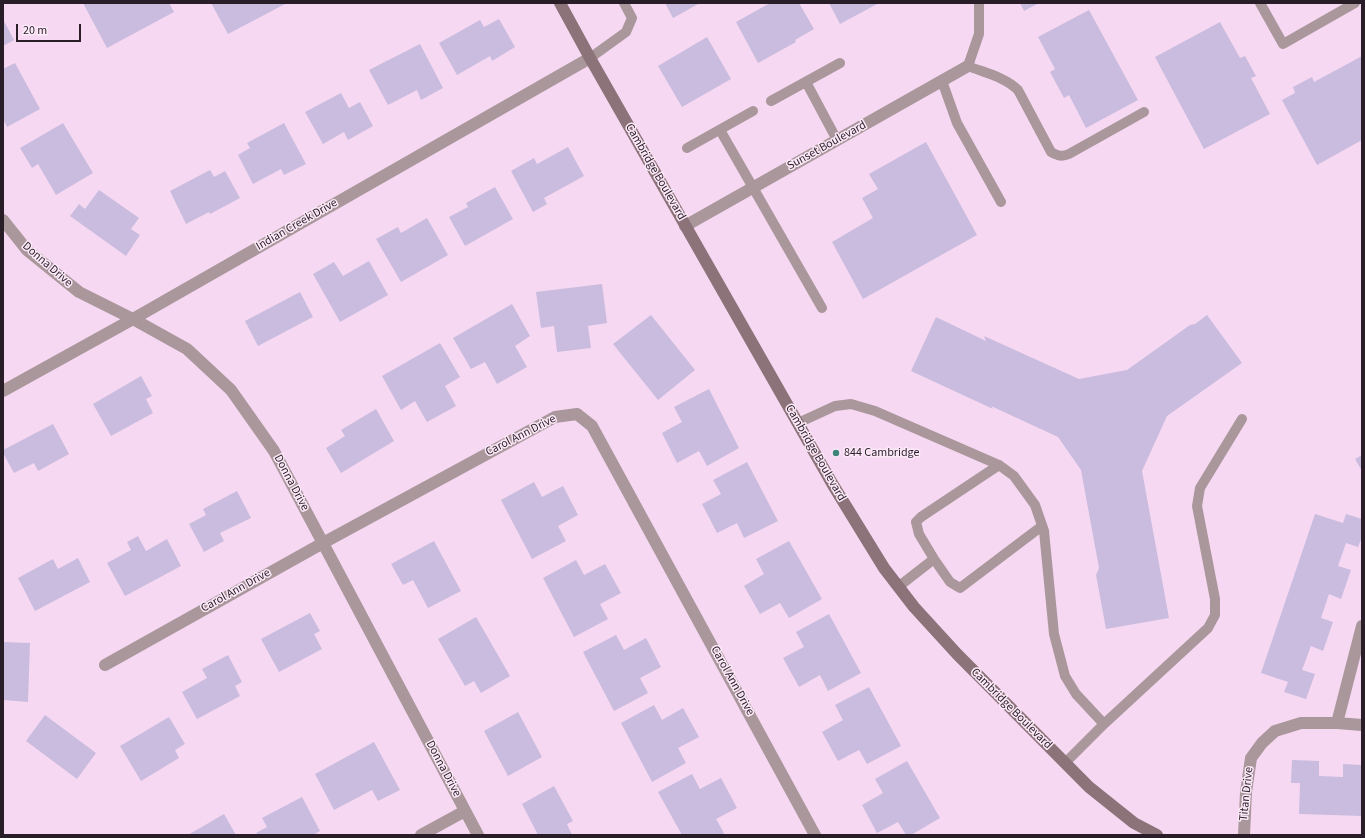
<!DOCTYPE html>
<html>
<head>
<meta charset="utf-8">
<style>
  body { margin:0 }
  #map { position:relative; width:1365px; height:838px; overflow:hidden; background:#f7d8f2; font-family:"Source Sans 3",sans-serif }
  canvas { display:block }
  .frame { position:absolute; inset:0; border:4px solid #291e28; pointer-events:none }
  .scale { position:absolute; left:16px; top:24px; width:65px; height:18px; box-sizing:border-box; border:2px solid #291e28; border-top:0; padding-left:5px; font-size:12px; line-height:14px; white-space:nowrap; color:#291e28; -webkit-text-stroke:3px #fdeaf9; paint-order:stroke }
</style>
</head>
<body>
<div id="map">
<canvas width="1365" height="838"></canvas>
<div class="frame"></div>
<div class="scale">20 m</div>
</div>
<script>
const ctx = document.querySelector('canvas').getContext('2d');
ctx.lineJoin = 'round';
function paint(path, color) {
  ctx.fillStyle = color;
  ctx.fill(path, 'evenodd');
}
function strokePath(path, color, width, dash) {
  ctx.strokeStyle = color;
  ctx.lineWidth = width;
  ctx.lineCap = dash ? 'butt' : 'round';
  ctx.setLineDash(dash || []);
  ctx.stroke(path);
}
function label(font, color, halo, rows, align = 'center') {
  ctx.font = font + ' "Source Sans 3",sans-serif';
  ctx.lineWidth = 3;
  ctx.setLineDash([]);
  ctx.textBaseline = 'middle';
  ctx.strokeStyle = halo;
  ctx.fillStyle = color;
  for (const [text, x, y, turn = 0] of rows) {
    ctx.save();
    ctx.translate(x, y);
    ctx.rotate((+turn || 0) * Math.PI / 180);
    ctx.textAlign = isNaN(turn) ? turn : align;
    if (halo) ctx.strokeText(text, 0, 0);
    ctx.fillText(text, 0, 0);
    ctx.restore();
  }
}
const building = new Path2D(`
  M 83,3 L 169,3 L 174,12 L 107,48 Z
  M 211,3 L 287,3 L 228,34 Z
  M 665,3 L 700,3 L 673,18 Z
  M 770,3 L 799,3 L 814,29 L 795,40 L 796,42 L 758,63 L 736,22 Z
  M 829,3 L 879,3 L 840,24 Z
  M 1020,3 L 1039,3 L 1024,11 Z
  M 1089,10 L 1138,100 L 1086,128 L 1069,95 L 1064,98 L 1050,72 L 1055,69 L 1038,37 Z
  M 3,19 L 14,40 L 3,46 Z
  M 499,19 L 515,47 L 492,61 L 490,56 L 457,75 L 439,43 L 480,20 L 484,27 Z
  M 1220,22 L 1240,58 L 1245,56 L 1256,76 L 1251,78 L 1270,114 L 1204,149 L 1155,57 Z
  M 707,37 L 731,79 L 682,107 L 658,66 Z
  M 420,44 L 443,88 L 421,100 L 417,90 L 388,105 L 369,70 Z
  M 1362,56 L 1362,140 L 1317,165 L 1282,100 L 1295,93 L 1293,87 L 1312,77 L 1314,82 Z
  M 15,63 L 40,109 L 7,127 L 3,119 L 3,69 Z
  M 341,93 L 349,108 L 360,102 L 373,126 L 348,140 L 344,132 L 323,144 L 305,112 Z
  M 63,123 L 93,173 L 56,195 L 38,164 L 32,168 L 20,148 Z
  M 284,123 L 306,164 L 284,175 L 281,169 L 253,184 L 238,155 L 250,148 L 247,143 Z
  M 926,142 L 977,235 L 863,299 L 832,242 L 873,218 L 862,198 L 878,189 L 869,174 Z
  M 568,147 L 584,176 L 544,198 L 547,204 L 533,212 L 511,171 L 534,158 L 537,164 Z
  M 210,170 L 214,177 L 225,171 L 240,198 L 210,214 L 209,212 L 186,224 L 170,191 Z
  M 495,187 L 513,219 L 465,246 L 449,217 L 468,207 L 466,203 Z
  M 99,190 L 139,218 L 131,229 L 140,235 L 126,256 L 70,216 L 79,204 L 85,209 Z
  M 427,218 L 448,255 L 401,282 L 376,239 L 398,227 L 401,233 Z
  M 369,261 L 388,295 L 340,322 L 313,274 L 334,262 L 343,276 Z
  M 602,284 L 607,323 L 588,326 L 591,348 L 557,352 L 554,326 L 541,328 L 536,292 Z
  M 300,292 L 313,317 L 258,346 L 245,321 Z
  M 512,304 L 530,336 L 515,346 L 527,367 L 497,384 L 485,362 L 471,369 L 453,338 Z
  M 651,315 L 695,370 L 658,400 L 613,344 Z
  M 1207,315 L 1242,363 L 1167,416 L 1142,471 L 1169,618 L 1106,629 L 1096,575 L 1099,568 L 1081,470 L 1058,437 L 991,406 L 993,409 L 911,371 L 936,317 L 986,341 L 984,336 L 1079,379 L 1127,370 L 1190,325 L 1195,324 Z
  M 440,343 L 460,377 L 445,386 L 456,406 L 427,422 L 415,401 L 401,410 L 382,376 Z
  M 141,376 L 152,396 L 146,399 L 153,413 L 111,436 L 93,404 Z
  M 709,389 L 739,448 L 707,466 L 699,451 L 677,463 L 662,433 L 682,422 L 674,407 Z
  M 376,409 L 394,441 L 341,473 L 326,448 L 345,436 L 341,430 Z
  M 53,424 L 69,454 L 38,471 L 34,463 L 14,473 L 3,453 L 3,450 Z
  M 1362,455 L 1362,471 L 1355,459 Z
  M 747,462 L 778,521 L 744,538 L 737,523 L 717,533 L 702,504 L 721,494 L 713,480 Z
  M 534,482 L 542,497 L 563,486 L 578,515 L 558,526 L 566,541 L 532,559 L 501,500 Z
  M 237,491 L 251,518 L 220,533 L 224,541 L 204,552 L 189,524 L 206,515 L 203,509 Z
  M 1315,514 L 1343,523 L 1346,514 L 1362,519 L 1362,537 L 1358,547 L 1346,543 L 1338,566 L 1351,570 L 1341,599 L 1329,594 L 1321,618 L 1333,622 L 1323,651 L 1311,646 L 1302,670 L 1315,674 L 1306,699 L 1284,692 L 1288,682 L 1261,673 Z
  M 138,536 L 146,551 L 167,539 L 181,566 L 125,596 L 107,563 L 131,550 L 127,542 Z
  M 434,541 L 461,591 L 428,608 L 413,580 L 403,585 L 391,564 Z
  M 789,541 L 822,599 L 789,618 L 780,603 L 760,614 L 744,586 L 764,574 L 756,559 Z
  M 78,558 L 90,582 L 35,611 L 18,578 L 53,559 L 58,569 Z
  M 576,560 L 584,575 L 605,564 L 621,593 L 600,604 L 608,619 L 574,637 L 543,578 Z
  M 310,613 L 320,631 L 314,634 L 322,649 L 279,672 L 261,639 Z
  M 829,614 L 861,673 L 828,691 L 820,675 L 799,687 L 783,658 L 804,647 L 796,632 Z
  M 476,617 L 510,676 L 481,693 L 474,681 L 465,686 L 438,639 Z
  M 616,635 L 624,650 L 646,638 L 661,667 L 640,678 L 648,693 L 614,711 L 583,652 Z
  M 3,642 L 30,643 L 28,702 L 3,700 Z
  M 228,655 L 242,682 L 235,686 L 240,696 L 197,719 L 182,692 L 207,678 L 202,669 Z
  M 869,687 L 901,746 L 867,764 L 859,750 L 838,761 L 822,732 L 843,720 L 835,705 Z
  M 654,705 L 662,720 L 683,708 L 699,737 L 678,748 L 686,763 L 652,782 L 621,723 Z
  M 518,712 L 542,757 L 508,776 L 484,731 Z
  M 45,715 L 96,753 L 77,779 L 26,741 Z
  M 169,717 L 185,744 L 175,750 L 179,758 L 141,781 L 120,746 Z
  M 374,742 L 400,790 L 378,801 L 372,790 L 334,810 L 315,774 Z
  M 1292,760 L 1319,761 L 1319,776 L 1343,777 L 1343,764 L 1362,765 L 1362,816 L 1299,814 L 1300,783 L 1291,783 Z
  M 907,761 L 940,818 L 911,835 L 906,835 L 898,822 L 877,833 L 862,805 L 883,793 L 875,779 Z
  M 692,774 L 700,789 L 721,778 L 737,808 L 716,819 L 724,833 L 721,835 L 682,835 L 658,792 Z
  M 554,786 L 573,821 L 567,824 L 572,835 L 538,835 L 522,804 Z
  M 302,797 L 320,831 L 313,835 L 258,835 L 256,833 L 267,827 L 262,818 Z
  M 224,814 L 236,835 L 188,835 Z`);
const lane = new Path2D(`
  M 979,3 L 979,34 L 968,66 C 985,73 1005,77 1018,90 L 1051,152 C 1058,156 1062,157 1069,154 L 1144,112
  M 1260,3 L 1283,44 L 1355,3
  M 590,58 L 626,32 L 632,18 L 624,3
  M 942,81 L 957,123 L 1001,202
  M 806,82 L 837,140
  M 771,101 L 840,63
  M 720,130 L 822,308
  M 687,148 L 753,111
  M 798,423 L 835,406 L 851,404 L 875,411 L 999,465 L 1014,476 L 1035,505 L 1044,531 L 1054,634 L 1065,676 L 1076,694 L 1104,724 L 1208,628 L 1215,615 L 1215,599 L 1197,506 L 1200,488 L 1242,419
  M 999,465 L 921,517 L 916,522 L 919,534 L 934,559 L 950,582 L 960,588 L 1042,526
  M 898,587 L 934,559
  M 1065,763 L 1104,724`);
const street = new Path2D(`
  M 3,220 L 27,250 L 79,292 L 133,319 L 187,349 L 231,390 L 274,451 L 478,835
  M 685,226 L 968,66
  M 3,391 L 133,319 L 590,58
  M 105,665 L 323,543 L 555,417 L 577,414 L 592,426 L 815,835
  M 1337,723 L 1362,626
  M 421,835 L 465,811
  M 1244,835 L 1246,792 L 1251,758 L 1262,743 L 1275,731 L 1301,723 L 1337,723 L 1362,725`);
const secondary = new Path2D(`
  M 560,3 L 590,58 L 833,485 L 884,568 L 914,607 L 957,654 L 1089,787 L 1134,823 L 1157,835`);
const markers = [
  [836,453,4,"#3e847b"]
];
const streetNames = [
  ["Sunset Boulevard",827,146,-29],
  ["Cambridge Boulevard",655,172,60],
  ["Indian Creek Drive",297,225,-30],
  ["Donna Drive",47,265,41],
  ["Carol Ann Drive",521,436,-27],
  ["Cambridge Boulevard",815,453,60],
  ["Donna Drive",291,483,62],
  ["Carol Ann Drive",236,591,-29],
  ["Carol Ann Drive",732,681,61],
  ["Cambridge Boulevard",1011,709,45],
  ["Donna Drive",443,769,62],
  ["Titan Drive",1247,794,-84]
];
const poiNames = [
  ["844 Cambridge",844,453]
];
paint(building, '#c9bcde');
strokePath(lane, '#a9979b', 10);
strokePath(street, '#a9979b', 12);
strokePath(secondary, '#8c7379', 12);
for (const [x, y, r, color] of markers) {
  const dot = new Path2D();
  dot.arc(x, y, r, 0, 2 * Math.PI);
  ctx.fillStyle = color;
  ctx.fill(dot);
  strokePath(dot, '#fdeaf9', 1.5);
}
label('12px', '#291e28', '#fdeaf9', streetNames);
label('12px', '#291e28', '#fdeaf9', poiNames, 'left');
</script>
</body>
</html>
